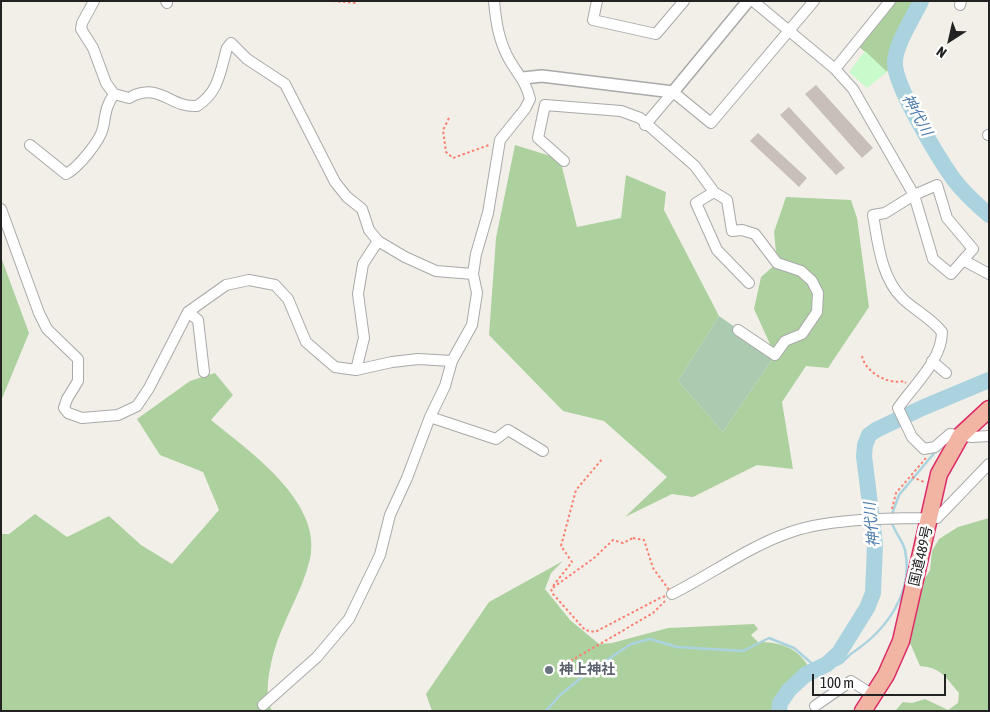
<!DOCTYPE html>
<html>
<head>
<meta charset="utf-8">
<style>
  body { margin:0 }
  #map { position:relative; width:990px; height:712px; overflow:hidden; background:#f2efe9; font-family:"Asap Condensed",sans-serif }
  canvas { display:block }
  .frame { position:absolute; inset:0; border:2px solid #222; pointer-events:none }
  .north { position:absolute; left:925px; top:15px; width:50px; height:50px; -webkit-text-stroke:4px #fff; paint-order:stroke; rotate:215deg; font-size:14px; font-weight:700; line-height:20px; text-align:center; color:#222 }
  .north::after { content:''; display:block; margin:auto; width:18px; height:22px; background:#222; clip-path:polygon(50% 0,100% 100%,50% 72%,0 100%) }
  .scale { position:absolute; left:812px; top:674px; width:134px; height:22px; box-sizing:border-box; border:2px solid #222; border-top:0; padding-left:6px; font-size:15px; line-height:18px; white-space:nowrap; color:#222; -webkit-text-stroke:4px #fff; paint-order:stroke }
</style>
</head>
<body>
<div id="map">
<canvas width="990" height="712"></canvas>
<div class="frame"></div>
<div class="north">N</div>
<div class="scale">100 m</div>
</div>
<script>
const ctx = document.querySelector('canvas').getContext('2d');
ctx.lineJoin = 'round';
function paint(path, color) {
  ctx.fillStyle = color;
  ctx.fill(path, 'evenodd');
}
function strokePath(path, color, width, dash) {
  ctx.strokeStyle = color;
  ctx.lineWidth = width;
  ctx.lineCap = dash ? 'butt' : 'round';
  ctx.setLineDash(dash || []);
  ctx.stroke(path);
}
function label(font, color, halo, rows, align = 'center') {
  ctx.font = font + ' "Asap Condensed","Noto Sans JP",sans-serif';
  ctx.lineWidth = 5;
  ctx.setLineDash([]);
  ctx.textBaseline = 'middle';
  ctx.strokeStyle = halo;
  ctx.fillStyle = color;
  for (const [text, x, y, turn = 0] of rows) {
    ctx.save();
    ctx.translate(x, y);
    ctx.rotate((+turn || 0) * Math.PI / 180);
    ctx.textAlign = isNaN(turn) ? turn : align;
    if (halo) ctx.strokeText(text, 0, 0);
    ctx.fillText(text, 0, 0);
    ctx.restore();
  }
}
const forest = new Path2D(`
  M 890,1 L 919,1 L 918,9 L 887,72 L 856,44 Z
  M 515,145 L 560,159 L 577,227 L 621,218 L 626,175 L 666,192 L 664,210 L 719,316 L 678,381 L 723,432 L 775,355 L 754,309 L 761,277 L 777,263 L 774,232 L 786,197 L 851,200 L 857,218 L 869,307 L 828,368 L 806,366 L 782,402 L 793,469 L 757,465 L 693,497 L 672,494 L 625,517 L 667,477 L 604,421 L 563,411 L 489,335 L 496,238 Z
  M 1,257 L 29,333 L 1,401 Z
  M 215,373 L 233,395 L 211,420 C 249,451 323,502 310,559 C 302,593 282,621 273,655 C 269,673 264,693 272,711 L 1,711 L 1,534 L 9,534 L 35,514 L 67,537 L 109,516 L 141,545 L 172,564 L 219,510 L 203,472 L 160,455 L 137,419 L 190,381 Z
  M 989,518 L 989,711 L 895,711 L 903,702 L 912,703 L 925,699 L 948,710 L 958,703 L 959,693 C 945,677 942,668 920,666 L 910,643 L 924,580 L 930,570 L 932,551 L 939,539 L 958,527 Z
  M 563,561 L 551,573 L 545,589 L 570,620 L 599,644 L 612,643 L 668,628 L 754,624 L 758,629 L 751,635 L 758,642 C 779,642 797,647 808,666 C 794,678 774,692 772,711 L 432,711 L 426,694 L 489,602 Z`);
const cemetery = new Path2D(`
  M 719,316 L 775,355 L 723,432 L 678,381 Z`);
const park = new Path2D(`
  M 865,51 L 887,72 L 867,88 L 849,72 Z`);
const stream = new Path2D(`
  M 892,514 L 899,495 L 936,451
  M 827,664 C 843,669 843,658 855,651 C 887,629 914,592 905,550 C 902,539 895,533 892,523
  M 546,711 L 560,695 L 586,674 L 631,644 L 650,639 L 677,647 L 743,651 L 769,638 L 794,648 L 817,668`);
const river = new Path2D(`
  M 921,1 C 913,18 894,46 895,64 C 895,86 938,157 952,177 C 962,191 975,203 989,215
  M 779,711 L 780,703 L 789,690 L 805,675 L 827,664 L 839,653 L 867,608 L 873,593 L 875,544 L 864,456 L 865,445 L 869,435 L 876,430 L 922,408 L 989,380`);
const building = new Path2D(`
  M 816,85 L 873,148 L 862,158 L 805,94 Z
  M 789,107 L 845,168 L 836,175 L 780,115 Z
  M 758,133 L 807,178 L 799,187 L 750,141 Z`);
const path = new Path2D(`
  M 333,1 L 356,3 L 356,1
  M 449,118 L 443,130 L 446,152 L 453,158 L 489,145
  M 862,356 C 865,372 888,385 904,381 L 906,383
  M 912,477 L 924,482
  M 892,509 L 896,493 L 926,458
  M 633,538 L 644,540 L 653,568 L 672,594 L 660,598 L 595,632 L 585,630 L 553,594 L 551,589 L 594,558 L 613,540 L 623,543 Z
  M 553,586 L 572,562 L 561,546 L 576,490 L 603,458
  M 562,666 L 653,613 L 665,601`);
const minor = new Path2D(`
  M 94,1 L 82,23 L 81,29 L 93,48 L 106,83 L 114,94 L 129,98 C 159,81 170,108 197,106 C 219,92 220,72 227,48 L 231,43 L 247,59 L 285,84 L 335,182 L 347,197 L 362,209 L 369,230 L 378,241 L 405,257 L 436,271 L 473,274
  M 166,1 L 167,3
  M 597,1 L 593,20 L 656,34 L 684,1
  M 753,1 L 835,69 L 853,89 L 914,195 L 933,259 L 951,274 L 973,249 L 947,218 L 937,185 L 914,195 L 885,213 L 873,215 C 878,243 881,278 903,299 C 916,311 931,318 942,332 C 942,360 914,385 898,408 L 912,437 L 924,449 L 935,447 L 950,434 L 972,437 L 989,436
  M 960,5 L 961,1
  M 835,69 L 890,1
  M 645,125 L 673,92 L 711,123 L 814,1
  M 988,135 L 989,135
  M 30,145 L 66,174 C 78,168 100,141 103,128 C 106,113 105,108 114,94
  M 564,161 L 538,138 L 545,105 L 621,111 L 640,118 L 695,166 L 714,192 L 727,200 L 732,231 L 742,230 L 755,234 L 777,263 L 801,271 L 812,281 L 818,293 L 817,312 L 802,334 L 785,341 L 775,355 L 738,330
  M 714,192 L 696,203 L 717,250 L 749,283
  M 1,209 L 39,313 L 47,329 L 78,359 L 78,381 L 67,399 L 64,408 L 68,413 L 82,418 L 118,415 L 137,406 L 149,388 L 188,312 L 226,285 L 249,280 L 275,285 L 288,299 L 306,342 L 335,367 L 356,370 L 392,362 L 418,359 L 452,361 L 472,325 L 477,293 L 473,274 L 476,254 L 488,213 L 500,140 L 525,109 L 530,99 C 526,82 519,76 510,61 C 499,42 496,23 494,1
  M 963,260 L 989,274
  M 188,312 L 198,320 L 204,372
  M 932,361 L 946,373
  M 356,370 L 364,338 L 358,294 L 363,264 L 378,241
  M 430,417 L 496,439 L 508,430 L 543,451
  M 672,594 C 712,574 749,546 791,532 C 831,518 895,518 937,518 L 989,464
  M 263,705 L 317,657 L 349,619 L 380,555 L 390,515 L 407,478 L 430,417 L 445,386 L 452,361
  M 815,706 L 851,681 L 873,695`);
const tertiary = new Path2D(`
  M 523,78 L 542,76 L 673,92 L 748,1`);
const trunk = new Path2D(`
  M 863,711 L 886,675 L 901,641 L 939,474 L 961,435 L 989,409`);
const markers = [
  [549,670,5,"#6b7280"]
];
const streetNames = [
  ["国道489号",921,556,-77]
];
const worshipNames = [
  ["神上神社",559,670]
];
const waterNames = [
  ["神代川",917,115,61],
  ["神代川",872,525,-95]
];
paint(forest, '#add19e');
paint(cemetery, '#aacbaf');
paint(park, '#c8facc');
strokePath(stream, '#aad3df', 2.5);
strokePath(river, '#aad3df', 16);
paint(building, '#c7bfb8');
strokePath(minor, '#a9a9a9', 12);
strokePath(tertiary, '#a9a9a9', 14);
strokePath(trunk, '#dc2a67', 19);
strokePath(path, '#fa8072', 2, [2.5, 2.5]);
strokePath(minor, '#fff', 10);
strokePath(tertiary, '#fff', 11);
strokePath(trunk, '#f2b4a3', 16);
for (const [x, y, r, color] of markers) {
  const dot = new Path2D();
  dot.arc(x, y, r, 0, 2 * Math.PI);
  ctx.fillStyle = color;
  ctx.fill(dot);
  strokePath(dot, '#fff', 2);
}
label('14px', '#222', '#fff', streetNames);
label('bold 14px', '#5b616d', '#fff', worshipNames, 'left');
label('italic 15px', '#4a7aab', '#fff', waterNames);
</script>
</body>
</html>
